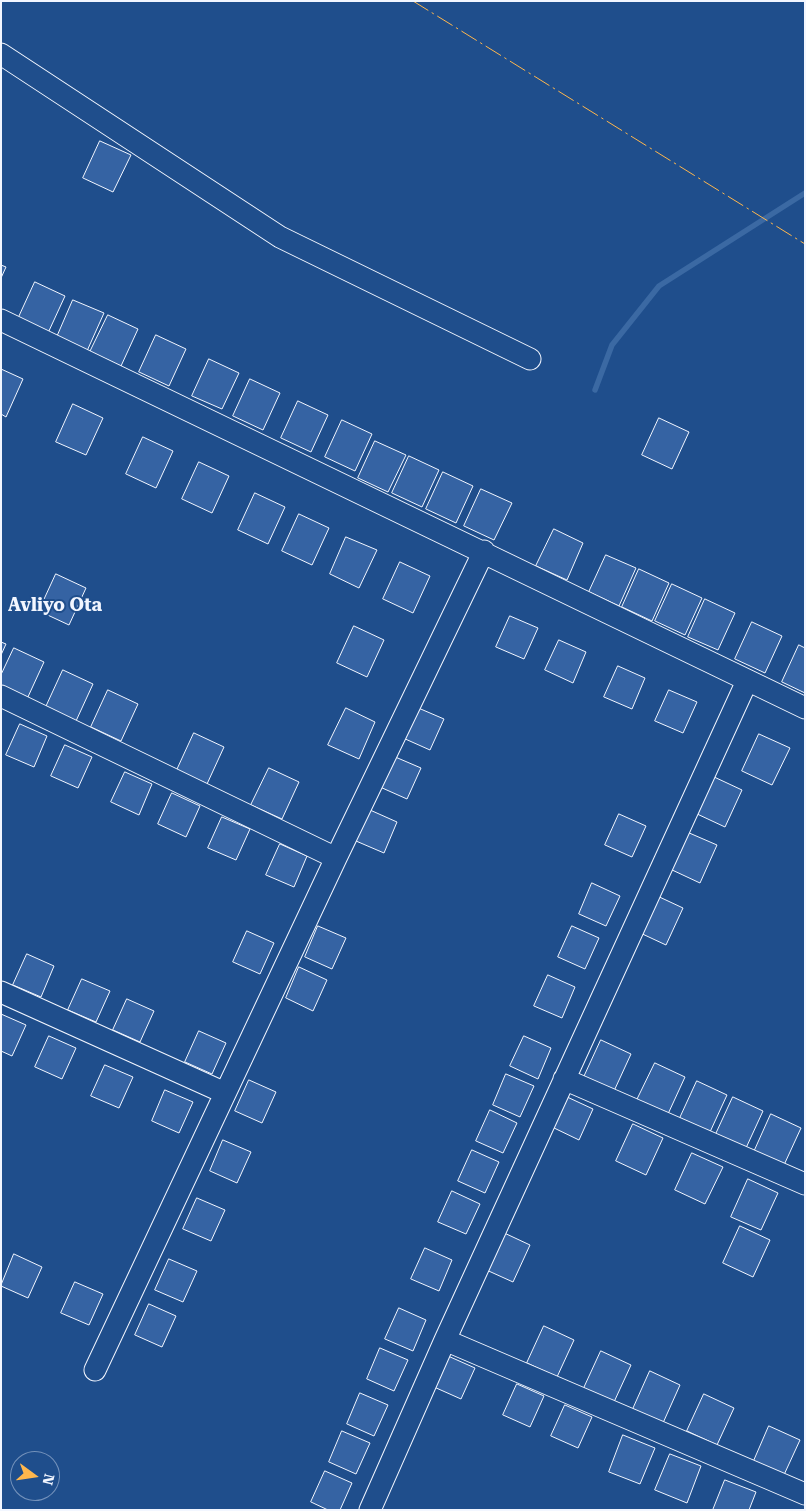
<!DOCTYPE html>
<html>
<head>
<meta charset="utf-8">
<style>
  body { margin:0 }
  #map { position:relative; width:806px; height:1511px; overflow:hidden; background:#1f4e8c; font-family:"Roboto Serif",serif }
  canvas { display:block }
  .frame { position:absolute; inset:0; border:2px solid #f2f6ff; pointer-events:none }
  .north { position:absolute; left:10px; top:1451px; width:50px; height:50px; box-sizing:border-box; background:#1f4e8c; border:1px solid #7391ba; border-radius:50%; rotate:104deg; font-size:14px; font-weight:700; line-height:20px; text-align:center; color:#f2f6ff }
  .north::after { content:''; display:block; margin:auto; width:18px; height:22px; background:#ffb74d; clip-path:polygon(50% 0,100% 100%,50% 72%,0 100%) }
</style>
</head>
<body>
<div id="map">
<canvas width="806" height="1511"></canvas>
<div class="frame"></div>
<div class="north">N</div>
</div>
<script>
const ctx = document.querySelector('canvas').getContext('2d');
ctx.lineJoin = 'round';
function strokePath(path, color, width, dash) {
  ctx.strokeStyle = color;
  ctx.lineWidth = width;
  ctx.lineCap = dash ? 'butt' : 'round';
  ctx.setLineDash(dash || []);
  ctx.stroke(path);
}
function paint(path, color) {
  ctx.fillStyle = color;
  ctx.fill(path, 'evenodd');
}
function label(font, color, halo, rows, align = 'center') {
  ctx.font = font + ' "Roboto Serif",serif';
  ctx.lineWidth = 4;
  ctx.setLineDash([]);
  ctx.textBaseline = 'middle';
  ctx.strokeStyle = halo;
  ctx.fillStyle = color;
  for (const [text, x, y, turn = 0] of rows) {
    ctx.save();
    ctx.translate(x, y);
    ctx.rotate((+turn || 0) * Math.PI / 180);
    ctx.textAlign = isNaN(turn) ? turn : align;
    if (halo) ctx.strokeText(text, 0, 0);
    ctx.fillText(text, 0, 0);
    ctx.restore();
  }
}
const stream = new Path2D(`
  M 595,390 L 612,345 L 659,286 L 805,193`);
const building = new Path2D(`
  M 100,141 L 131,155 L 113,192 L 83,178 Z
  M 1,265 L 6,267 L 1,278 Z
  M 35,282 L 65,296 L 48,333 L 18,319 Z
  M 73,300 L 104,313 L 87,351 L 57,337 Z
  M 108,315 L 138,329 L 121,366 L 90,352 Z
  M 156,335 L 186,349 L 169,386 L 139,372 Z
  M 209,359 L 239,373 L 222,409 L 192,396 Z
  M 1,369 L 23,379 L 6,417 L 1,414 Z
  M 250,379 L 280,393 L 263,430 L 233,416 Z
  M 298,401 L 328,415 L 311,452 L 281,438 Z
  M 73,404 L 103,418 L 86,455 L 56,442 Z
  M 659,418 L 689,432 L 672,469 L 642,455 Z
  M 342,420 L 372,434 L 355,471 L 325,457 Z
  M 143,437 L 173,451 L 156,488 L 126,474 Z
  M 375,441 L 406,455 L 388,492 L 358,478 Z
  M 409,456 L 439,470 L 422,507 L 392,493 Z
  M 199,462 L 229,476 L 212,513 L 182,499 Z
  M 443,472 L 473,486 L 456,523 L 426,509 Z
  M 481,489 L 512,503 L 494,540 L 464,526 Z
  M 255,493 L 285,507 L 268,544 L 238,530 Z
  M 299,514 L 329,528 L 312,565 L 282,551 Z
  M 554,529 L 583,543 L 567,580 L 536,566 Z
  M 346,537 L 377,550 L 359,588 L 330,574 Z
  M 606,555 L 636,568 L 619,606 L 589,592 Z
  M 400,562 L 430,576 L 413,613 L 383,599 Z
  M 639,569 L 669,583 L 652,621 L 622,607 Z
  M 56,574 L 86,588 L 69,625 L 39,611 Z
  M 672,584 L 702,598 L 685,635 L 655,621 Z
  M 705,599 L 735,613 L 718,650 L 688,637 Z
  M 510,616 L 538,628 L 524,659 L 496,647 Z
  M 752,622 L 782,636 L 765,673 L 735,659 Z
  M 354,626 L 384,640 L 367,677 L 337,663 Z
  M 559,640 L 586,652 L 573,683 L 545,670 Z
  M 1,642 L 6,644 L 1,655 Z
  M 799,645 L 805,648 L 805,693 L 782,682 Z
  M 14,648 L 44,662 L 27,699 L 1,687 L 1,675 Z
  M 618,666 L 645,678 L 632,709 L 604,697 Z
  M 63,670 L 93,684 L 76,721 L 46,707 Z
  M 108,690 L 138,704 L 121,741 L 91,727 Z
  M 669,690 L 697,702 L 683,733 L 655,721 Z
  M 416,707 L 444,719 L 430,750 L 403,738 Z
  M 346,708 L 375,722 L 359,759 L 328,745 Z
  M 20,724 L 47,736 L 34,767 L 6,755 Z
  M 194,733 L 224,747 L 207,784 L 177,770 Z
  M 759,734 L 790,748 L 772,785 L 742,771 Z
  M 65,745 L 92,757 L 78,788 L 51,776 Z
  M 393,756 L 421,768 L 407,799 L 380,787 Z
  M 269,768 L 299,782 L 282,819 L 251,805 Z
  M 125,772 L 152,784 L 139,815 L 111,802 Z
  M 712,776 L 742,790 L 725,827 L 695,813 Z
  M 172,793 L 200,806 L 186,837 L 158,824 Z
  M 370,810 L 397,822 L 384,853 L 356,841 Z
  M 619,814 L 646,826 L 632,857 L 605,845 Z
  M 222,817 L 250,829 L 236,860 L 208,848 Z
  M 687,832 L 717,845 L 700,883 L 670,869 Z
  M 280,844 L 307,856 L 294,887 L 266,875 Z
  M 592,883 L 620,896 L 606,926 L 579,914 Z
  M 653,894 L 683,908 L 666,945 L 636,931 Z
  M 318,926 L 346,938 L 332,969 L 305,957 Z
  M 572,926 L 599,938 L 585,969 L 558,957 Z
  M 247,931 L 274,943 L 260,974 L 233,962 Z
  M 27,954 L 54,966 L 41,997 L 13,985 Z
  M 299,967 L 327,980 L 313,1011 L 286,998 Z
  M 548,975 L 575,987 L 562,1018 L 534,1006 Z
  M 82,979 L 110,991 L 96,1022 L 68,1010 Z
  M 127,999 L 154,1011 L 140,1042 L 113,1030 Z
  M 1,1014 L 26,1025 L 12,1056 L 1,1051 Z
  M 199,1031 L 226,1043 L 212,1074 L 185,1062 Z
  M 49,1036 L 76,1048 L 62,1079 L 35,1067 Z
  M 524,1036 L 551,1048 L 538,1079 L 510,1066 Z
  M 601,1040 L 631,1054 L 614,1091 L 584,1077 Z
  M 655,1063 L 685,1077 L 668,1114 L 637,1100 Z
  M 105,1065 L 133,1077 L 119,1108 L 91,1096 Z
  M 506,1074 L 534,1086 L 520,1117 L 493,1105 Z
  M 249,1080 L 276,1092 L 262,1123 L 235,1111 Z
  M 697,1081 L 727,1095 L 710,1132 L 680,1118 Z
  M 165,1090 L 193,1102 L 179,1133 L 152,1121 Z
  M 565,1096 L 593,1109 L 579,1140 L 552,1127 Z
  M 733,1097 L 763,1111 L 746,1148 L 716,1134 Z
  M 490,1110 L 517,1123 L 503,1153 L 476,1141 Z
  M 771,1114 L 801,1128 L 784,1165 L 754,1152 Z
  M 633,1124 L 663,1138 L 646,1175 L 616,1161 Z
  M 223,1140 L 251,1152 L 237,1183 L 210,1171 Z
  M 472,1150 L 499,1162 L 485,1193 L 458,1181 Z
  M 692,1153 L 723,1167 L 705,1204 L 675,1190 Z
  M 748,1179 L 778,1193 L 761,1230 L 731,1217 Z
  M 452,1191 L 480,1204 L 466,1234 L 438,1222 Z
  M 197,1198 L 225,1210 L 211,1241 L 183,1229 Z
  M 740,1226 L 770,1240 L 753,1277 L 723,1263 Z
  M 500,1231 L 530,1245 L 513,1282 L 482,1268 Z
  M 425,1248 L 452,1260 L 439,1291 L 411,1279 Z
  M 14,1254 L 42,1267 L 28,1298 L 1,1286 Z
  M 169,1259 L 197,1271 L 183,1302 L 155,1290 Z
  M 75,1282 L 103,1294 L 89,1325 L 61,1313 Z
  M 149,1304 L 176,1316 L 162,1347 L 135,1335 Z
  M 399,1308 L 426,1320 L 413,1351 L 385,1339 Z
  M 544,1326 L 574,1340 L 557,1377 L 527,1363 Z
  M 380,1348 L 408,1360 L 394,1391 L 367,1379 Z
  M 601,1351 L 631,1365 L 614,1402 L 584,1388 Z
  M 448,1356 L 475,1368 L 461,1399 L 434,1387 Z
  M 650,1371 L 680,1385 L 663,1423 L 633,1409 Z
  M 517,1384 L 544,1396 L 530,1427 L 503,1415 Z
  M 360,1393 L 388,1405 L 374,1436 L 347,1424 Z
  M 704,1394 L 734,1408 L 717,1445 L 687,1431 Z
  M 565,1405 L 592,1417 L 578,1448 L 551,1436 Z
  M 769,1426 L 800,1440 L 783,1477 L 753,1463 Z
  M 342,1431 L 370,1443 L 356,1474 L 329,1462 Z
  M 623,1435 L 655,1448 L 640,1484 L 609,1472 Z
  M 670,1454 L 701,1466 L 687,1503 L 655,1490 Z
  M 325,1471 L 352,1483 L 340,1510 L 328,1510 L 311,1502 Z
  M 725,1480 L 756,1492 L 749,1510 L 713,1510 Z`);
const minor = new Path2D(`
  M 1,54 L 280,237 L 530,359
  M 1,320 L 805,708
  M 1,696 L 336,858
  M 1,992 L 225,1093
  M 564,1079 L 805,1184
  M 445,1340 L 805,1494
  M 95,1370 L 336,858 L 484,551
  M 370,1510 L 445,1340 L 747,681`);
const power = new Path2D(`
  M 413,1 L 805,244`);
const quarterNames = [
  ["Avliyo Ota",55,606]
];
strokePath(stream, '#3b69a3', 5.5);
paint(building, '#3563a3');
strokePath(building, '#f2f6ff', 1);
strokePath(minor, '#f2f6ff', 23);
strokePath(minor, '#1f4e8c', 21);
strokePath(power, '#ffb74d', 1, [18, 4, 2.5, 4]);
label('bold 18px', '#f2f6ff', '#1f4e8c', quarterNames);
</script>
</body>
</html>
